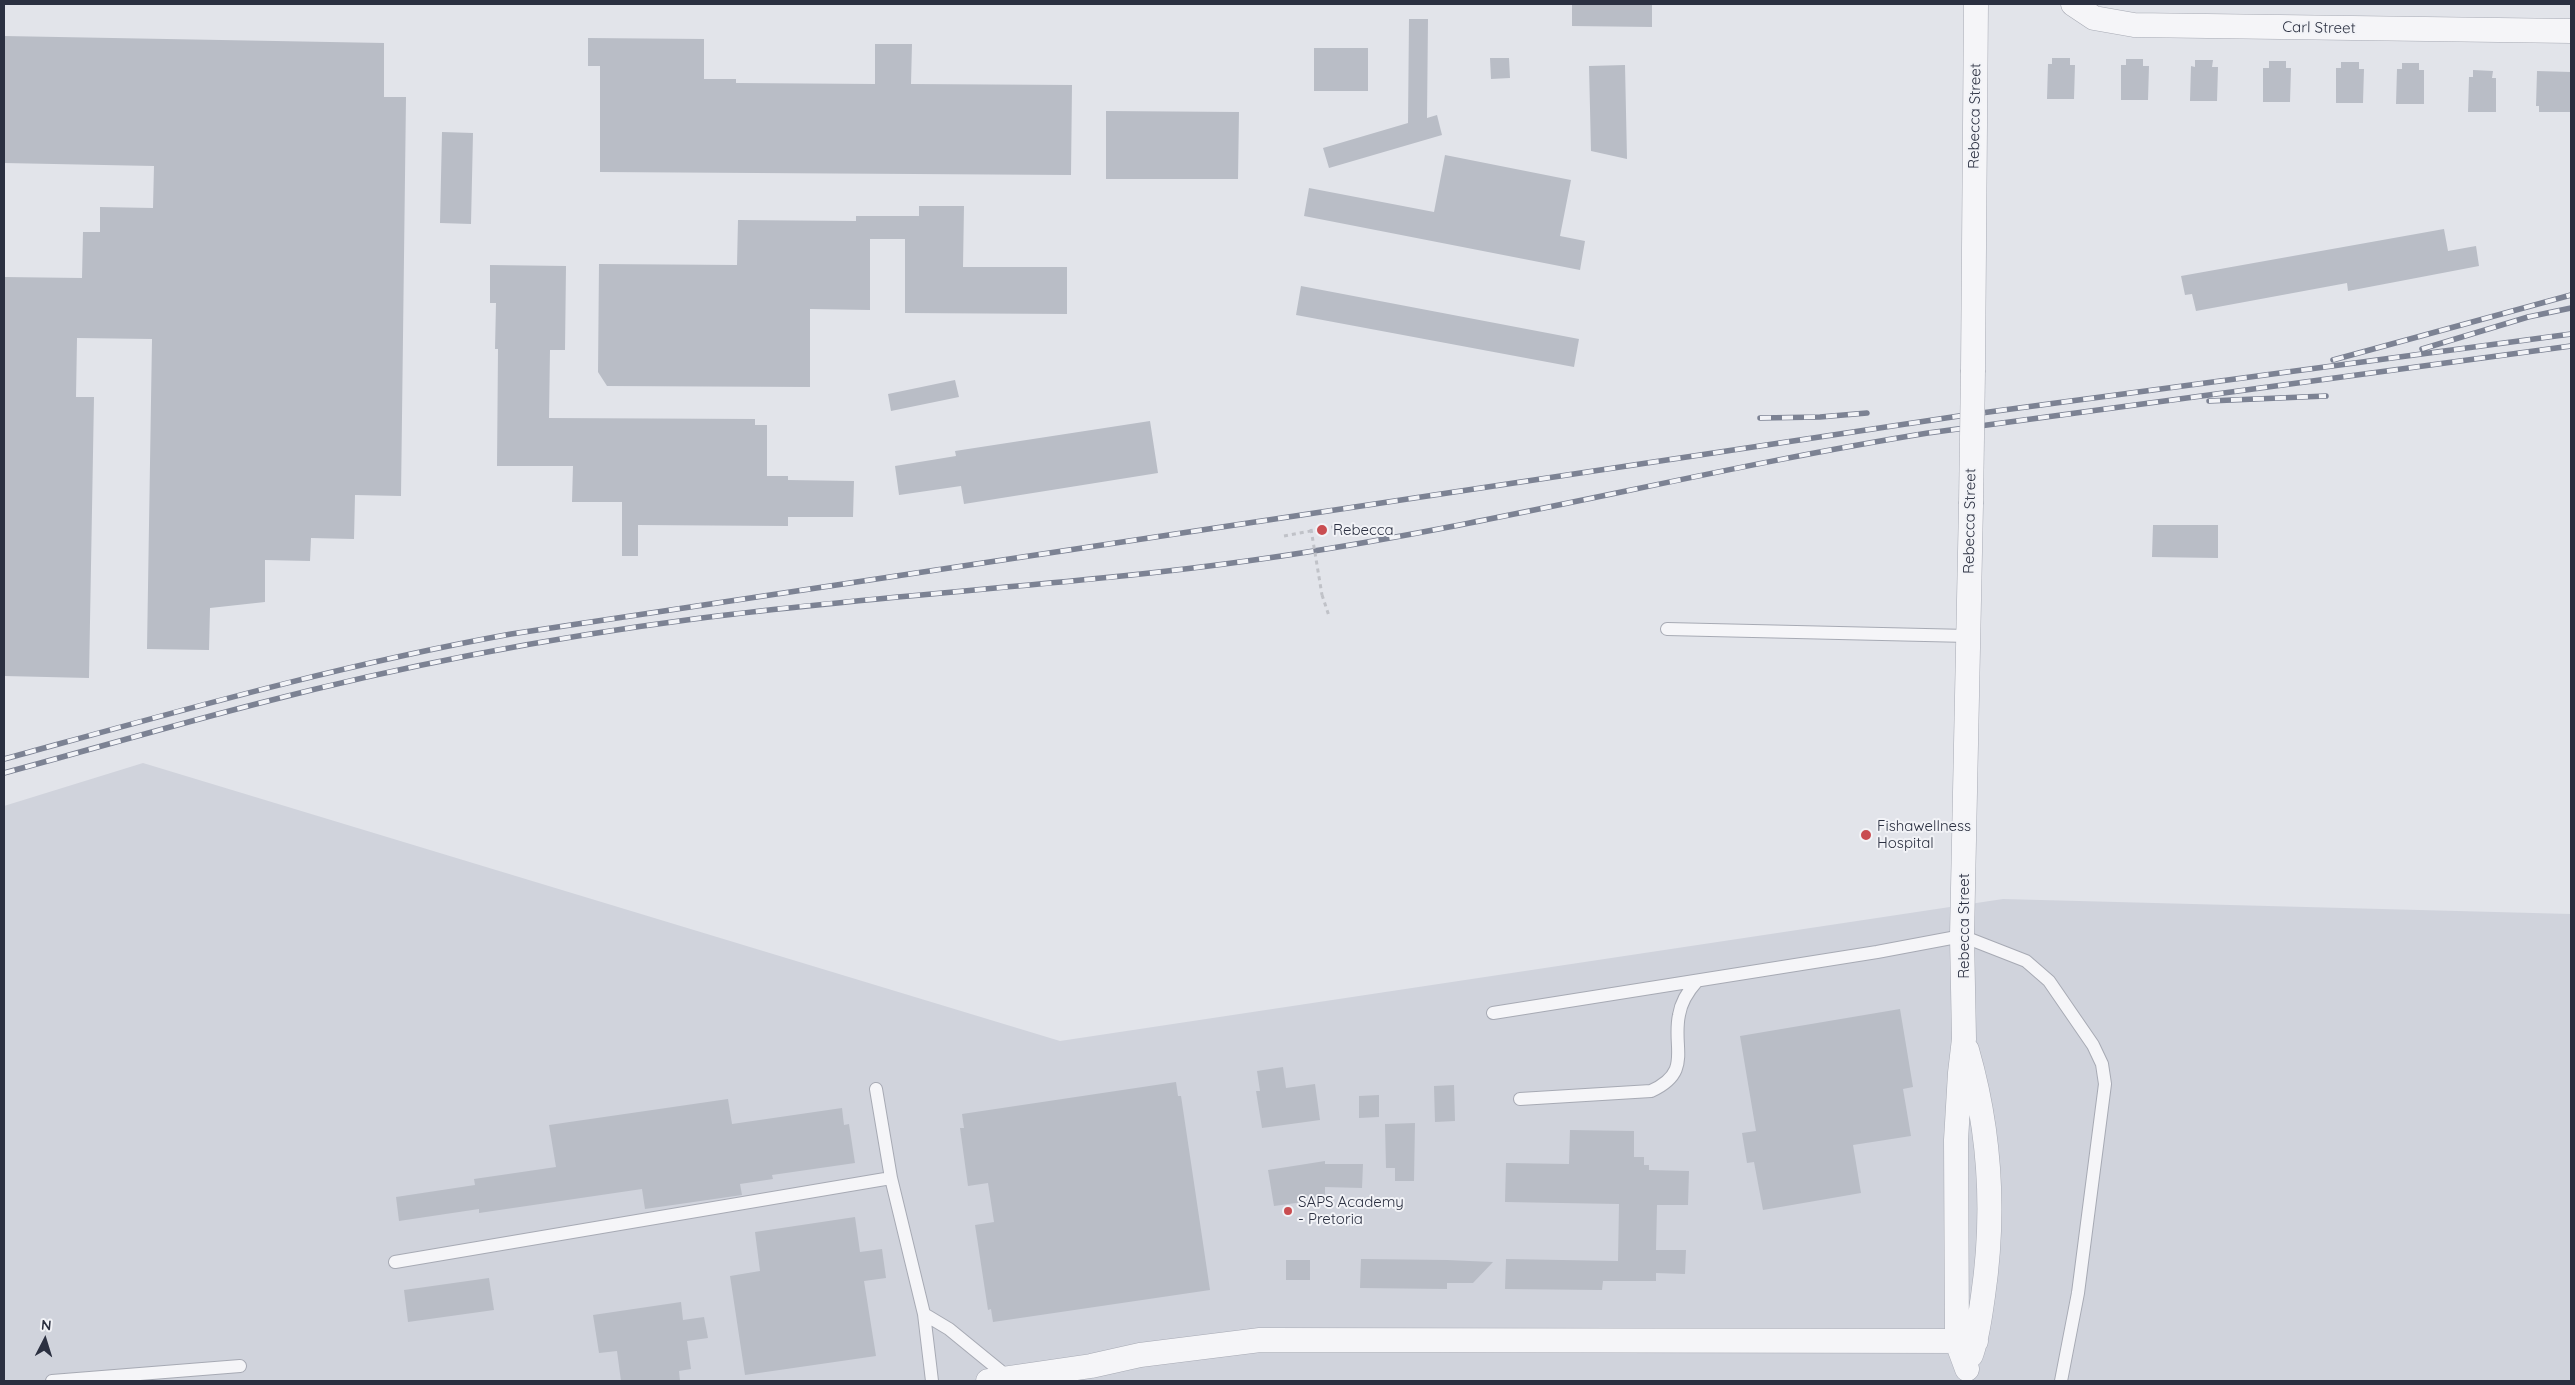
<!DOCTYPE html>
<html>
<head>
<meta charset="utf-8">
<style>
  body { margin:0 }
  #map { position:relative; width:2575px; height:1385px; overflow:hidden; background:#e2e4ea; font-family:Quicksand,sans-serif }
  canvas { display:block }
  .frame { position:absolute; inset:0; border:5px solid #2b3041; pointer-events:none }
  .north { position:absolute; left:20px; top:1315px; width:50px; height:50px; -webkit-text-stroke:4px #f2f3f7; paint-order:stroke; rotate:5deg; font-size:14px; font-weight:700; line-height:20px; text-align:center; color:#2b3041 }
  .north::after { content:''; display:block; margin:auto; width:18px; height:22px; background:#2b3041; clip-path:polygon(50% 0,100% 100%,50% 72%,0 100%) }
</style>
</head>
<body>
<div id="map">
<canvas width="2575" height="1385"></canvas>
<div class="frame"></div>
<div class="north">N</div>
</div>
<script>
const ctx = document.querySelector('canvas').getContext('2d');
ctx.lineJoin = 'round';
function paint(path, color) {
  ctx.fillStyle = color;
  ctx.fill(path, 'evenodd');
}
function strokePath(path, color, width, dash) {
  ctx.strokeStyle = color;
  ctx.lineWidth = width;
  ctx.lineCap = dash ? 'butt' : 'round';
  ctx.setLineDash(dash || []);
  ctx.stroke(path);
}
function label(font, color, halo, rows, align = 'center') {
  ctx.font = font + ' Quicksand,sans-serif';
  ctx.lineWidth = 4;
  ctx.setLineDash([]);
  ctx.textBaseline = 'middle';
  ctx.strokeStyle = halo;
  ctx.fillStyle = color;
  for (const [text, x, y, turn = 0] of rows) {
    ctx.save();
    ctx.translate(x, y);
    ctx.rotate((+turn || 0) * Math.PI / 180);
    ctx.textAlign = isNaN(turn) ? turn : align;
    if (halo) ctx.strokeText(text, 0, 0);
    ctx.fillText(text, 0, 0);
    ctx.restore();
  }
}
const built = new Path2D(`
  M 143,763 L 1060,1041 L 2003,899 L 2571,914 L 2571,1381 L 4,1381 L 4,806 Z`);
const building = new Path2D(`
  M 1572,4 L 1652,4 L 1652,27 L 1572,26 Z
  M 1409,19 L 1428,19 L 1427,118 L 1437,115 L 1442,135 L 1329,168 L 1323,148 L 1408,123 Z
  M 4,36 L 384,43 L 384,97 L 406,97 L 401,496 L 355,495 L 354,539 L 311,538 L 310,561 L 265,560 L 265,602 L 210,608 L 209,650 L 147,649 L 152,339 L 77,338 L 76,397 L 94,397 L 89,678 L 4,676 L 4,277 L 82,278 L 83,232 L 100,232 L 100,207 L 153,208 L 154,166 L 4,163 Z
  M 588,38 L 704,39 L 704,79 L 736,79 L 736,83 L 875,84 L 875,44 L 912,44 L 911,84 L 1072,85 L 1071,175 L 600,172 L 600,66 L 588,66 Z
  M 1314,48 L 1368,48 L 1368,91 L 1314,91 Z
  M 1490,58 L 1509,58 L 1510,78 L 1491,79 Z
  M 2052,58 L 2070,58 L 2070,65 L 2075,65 L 2074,99 L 2047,99 L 2048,64 L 2052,64 Z
  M 2126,59 L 2143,59 L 2143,66 L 2149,66 L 2148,100 L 2121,100 L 2121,65 L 2126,65 Z
  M 2195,60 L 2213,60 L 2212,67 L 2218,67 L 2217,101 L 2190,101 L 2191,66 L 2195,67 Z
  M 2269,61 L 2286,61 L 2286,68 L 2291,68 L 2290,102 L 2263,102 L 2263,68 L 2269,68 Z
  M 2341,62 L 2359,62 L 2359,69 L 2364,69 L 2363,103 L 2336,103 L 2336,68 L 2341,68 Z
  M 2402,63 L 2419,63 L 2419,70 L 2424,70 L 2424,104 L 2396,104 L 2397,69 L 2402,69 Z
  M 1625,65 L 1627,159 L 1591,151 L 1589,66 Z
  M 2473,70 L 2493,71 L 2492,78 L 2496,78 L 2496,112 L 2468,112 L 2469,77 L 2473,77 Z
  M 2537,71 L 2571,72 L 2571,112 L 2539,112 L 2539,106 L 2536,106 Z
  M 1106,111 L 1239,112 L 1238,179 L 1106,179 Z
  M 442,132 L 473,133 L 471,224 L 440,223 Z
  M 1445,155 L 1571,180 L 1560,236 L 1585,241 L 1580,270 L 1304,216 L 1309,188 L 1434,212 Z
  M 919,206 L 964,206 L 963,267 L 1067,267 L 1067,314 L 905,313 L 905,239 L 870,239 L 870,310 L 810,309 L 810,387 L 607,386 L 598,372 L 599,264 L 737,265 L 738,220 L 856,221 L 856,216 L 919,216 Z
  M 2444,229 L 2448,251 L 2476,246 L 2479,266 L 2348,291 L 2347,283 L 2196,311 L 2192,294 L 2185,295 L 2181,276 Z
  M 490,265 L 566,266 L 565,350 L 550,350 L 549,418 L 755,419 L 755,425 L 767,425 L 767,476 L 788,476 L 788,480 L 854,481 L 853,517 L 788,517 L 788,526 L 638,525 L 638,556 L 622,556 L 622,502 L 572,502 L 573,466 L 497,466 L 498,349 L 495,349 L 496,303 L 490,303 Z
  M 1301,286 L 1579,339 L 1574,367 L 1296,315 Z
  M 955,380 L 959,397 L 891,411 L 888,394 Z
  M 1150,421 L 1158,473 L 964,504 L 961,486 L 899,495 L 895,466 L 956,456 L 955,451 Z
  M 2153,525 L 2218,525 L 2218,558 L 2152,557 Z
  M 1900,1009 L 1913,1087 L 1903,1089 L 1911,1136 L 1853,1145 L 1861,1193 L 1763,1210 L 1754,1162 L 1747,1163 L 1742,1133 L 1756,1131 L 1740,1036 Z
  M 1283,1067 L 1286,1088 L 1315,1084 L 1320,1120 L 1262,1128 L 1256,1091 L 1260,1091 L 1257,1071 Z
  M 1176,1082 L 1178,1096 L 1181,1096 L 1210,1290 L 993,1322 L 991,1309 L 988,1310 L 975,1225 L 994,1222 L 988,1183 L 968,1186 L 960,1128 L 964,1128 L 962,1114 Z
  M 1454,1085 L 1455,1121 L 1435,1122 L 1434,1086 Z
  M 1379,1095 L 1379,1117 L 1359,1118 L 1359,1096 Z
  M 728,1099 L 732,1124 L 842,1108 L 844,1125 L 849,1124 L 855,1163 L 772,1175 L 773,1179 L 740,1184 L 742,1195 L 645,1209 L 642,1189 L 479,1213 L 479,1209 L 399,1221 L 396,1197 L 475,1185 L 474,1179 L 556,1167 L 549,1125 Z
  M 1415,1123 L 1414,1181 L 1395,1181 L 1395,1168 L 1386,1168 L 1385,1124 Z
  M 1570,1130 L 1634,1131 L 1634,1157 L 1644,1157 L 1644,1165 L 1649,1165 L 1649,1170 L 1689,1171 L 1688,1205 L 1657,1205 L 1656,1250 L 1686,1250 L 1685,1274 L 1656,1273 L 1656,1281 L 1603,1281 L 1602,1290 L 1505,1289 L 1506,1259 L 1618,1261 L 1619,1204 L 1505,1202 L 1506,1163 L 1569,1164 Z
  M 1325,1161 L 1325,1164 L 1363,1164 L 1362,1188 L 1325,1187 L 1325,1199 L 1274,1206 L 1268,1170 Z
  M 855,1217 L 860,1252 L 882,1249 L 886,1278 L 864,1281 L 876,1356 L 745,1375 L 730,1276 L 760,1271 L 755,1232 Z
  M 1361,1259 L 1447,1260 L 1493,1262 L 1473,1283 L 1447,1283 L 1447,1289 L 1360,1288 Z
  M 1286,1260 L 1310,1260 L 1310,1280 L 1286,1280 Z
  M 489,1278 L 494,1310 L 408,1322 L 404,1290 Z
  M 681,1302 L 683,1320 L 704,1317 L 708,1338 L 687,1341 L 691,1369 L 679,1371 L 680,1381 L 621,1381 L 617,1351 L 599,1353 L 593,1315 Z`);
const path = new Path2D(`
  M 1284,536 L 1343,525
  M 1322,595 L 1329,616`);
const lane = new Path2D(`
  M 1667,629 L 1968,636
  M 1493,1013 L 1877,952 L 1962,936 L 2026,961 L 2049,981 L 2093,1045 L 2102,1064 L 2105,1084 L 2078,1293 L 2061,1381
  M 876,1089 L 891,1178 L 924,1314 L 932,1381
  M 1520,1099 L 1651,1091 C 1693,1072 1672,1048 1679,1015 C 1681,1002 1688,991 1697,981
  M 395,1262 L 891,1178
  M 924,1314 L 949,1329 L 1009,1378
  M 52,1381 L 240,1366`);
const street = new Path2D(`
  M 2073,4 L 2094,18 L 2134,25 L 2571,31
  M 1973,370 L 1976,4
  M 1967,1050 C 1990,1130 1995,1214 1983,1296 C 1980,1316 1978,1336 1971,1355
  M 1967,1369 L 1957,1342 L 1956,1140 L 1960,1073 L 1964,1039 L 1962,936 L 1971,504
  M 988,1381 L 1091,1366 L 1140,1355 L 1260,1340 L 1976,1341`);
const rail = new Path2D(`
  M 2422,349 L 2528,317 L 2571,308
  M 2333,360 L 2571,295
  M 2209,401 L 2326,396
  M 1760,418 L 1820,417 L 1867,413
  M 4,759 C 172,713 339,665 511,634 L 1959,416 L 2571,334
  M 4,773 C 89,750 174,725 260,703 C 402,666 548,638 694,619 C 883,594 1073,586 1261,559 C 1486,527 1704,469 1928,433 L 2571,346`);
const pathBridge = new Path2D(`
  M 1311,529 L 1322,595`);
const streetBridge = new Path2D(`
  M 1971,504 L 1973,370`);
const markers = [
  [1322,530,6,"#c94d51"],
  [1866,835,6,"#c94d51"],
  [1288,1211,5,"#c94d51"]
];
const streetNames = [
  ["Carl Street",2319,28,1],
  ["Rebecca Street",1975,116,-89],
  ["Rebecca Street",1970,521,-89],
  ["Rebecca Street",1964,926,-90]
];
const poiNames = [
  ["Rebecca",1333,530],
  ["Fishawellness",1877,826],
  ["Hospital",1877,843],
  ["SAPS Academy",1298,1202],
  ["- Pretoria",1298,1219]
];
paint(built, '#d0d3dc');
paint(building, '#b9bdc6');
strokePath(lane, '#a7aab4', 14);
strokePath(street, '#a7aab4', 25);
strokePath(path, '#c0c2c8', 3, [4, 4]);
strokePath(lane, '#f5f5f8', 12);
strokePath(street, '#f5f5f8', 24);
strokePath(rail, '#7c8293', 5.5);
strokePath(rail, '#f2f3f7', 4, [11]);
strokePath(streetBridge, '#a7aab4', 25, []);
strokePath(pathBridge, '#c0c2c8', 3, [4, 4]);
strokePath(streetBridge, '#f5f5f8', 24);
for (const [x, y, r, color] of markers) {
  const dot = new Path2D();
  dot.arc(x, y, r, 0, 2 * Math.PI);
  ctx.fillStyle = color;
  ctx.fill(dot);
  strokePath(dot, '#f2f3f7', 2);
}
label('15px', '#2b3041', '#f2f3f7', streetNames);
label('15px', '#2b3041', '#f2f3f7', poiNames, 'left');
</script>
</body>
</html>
